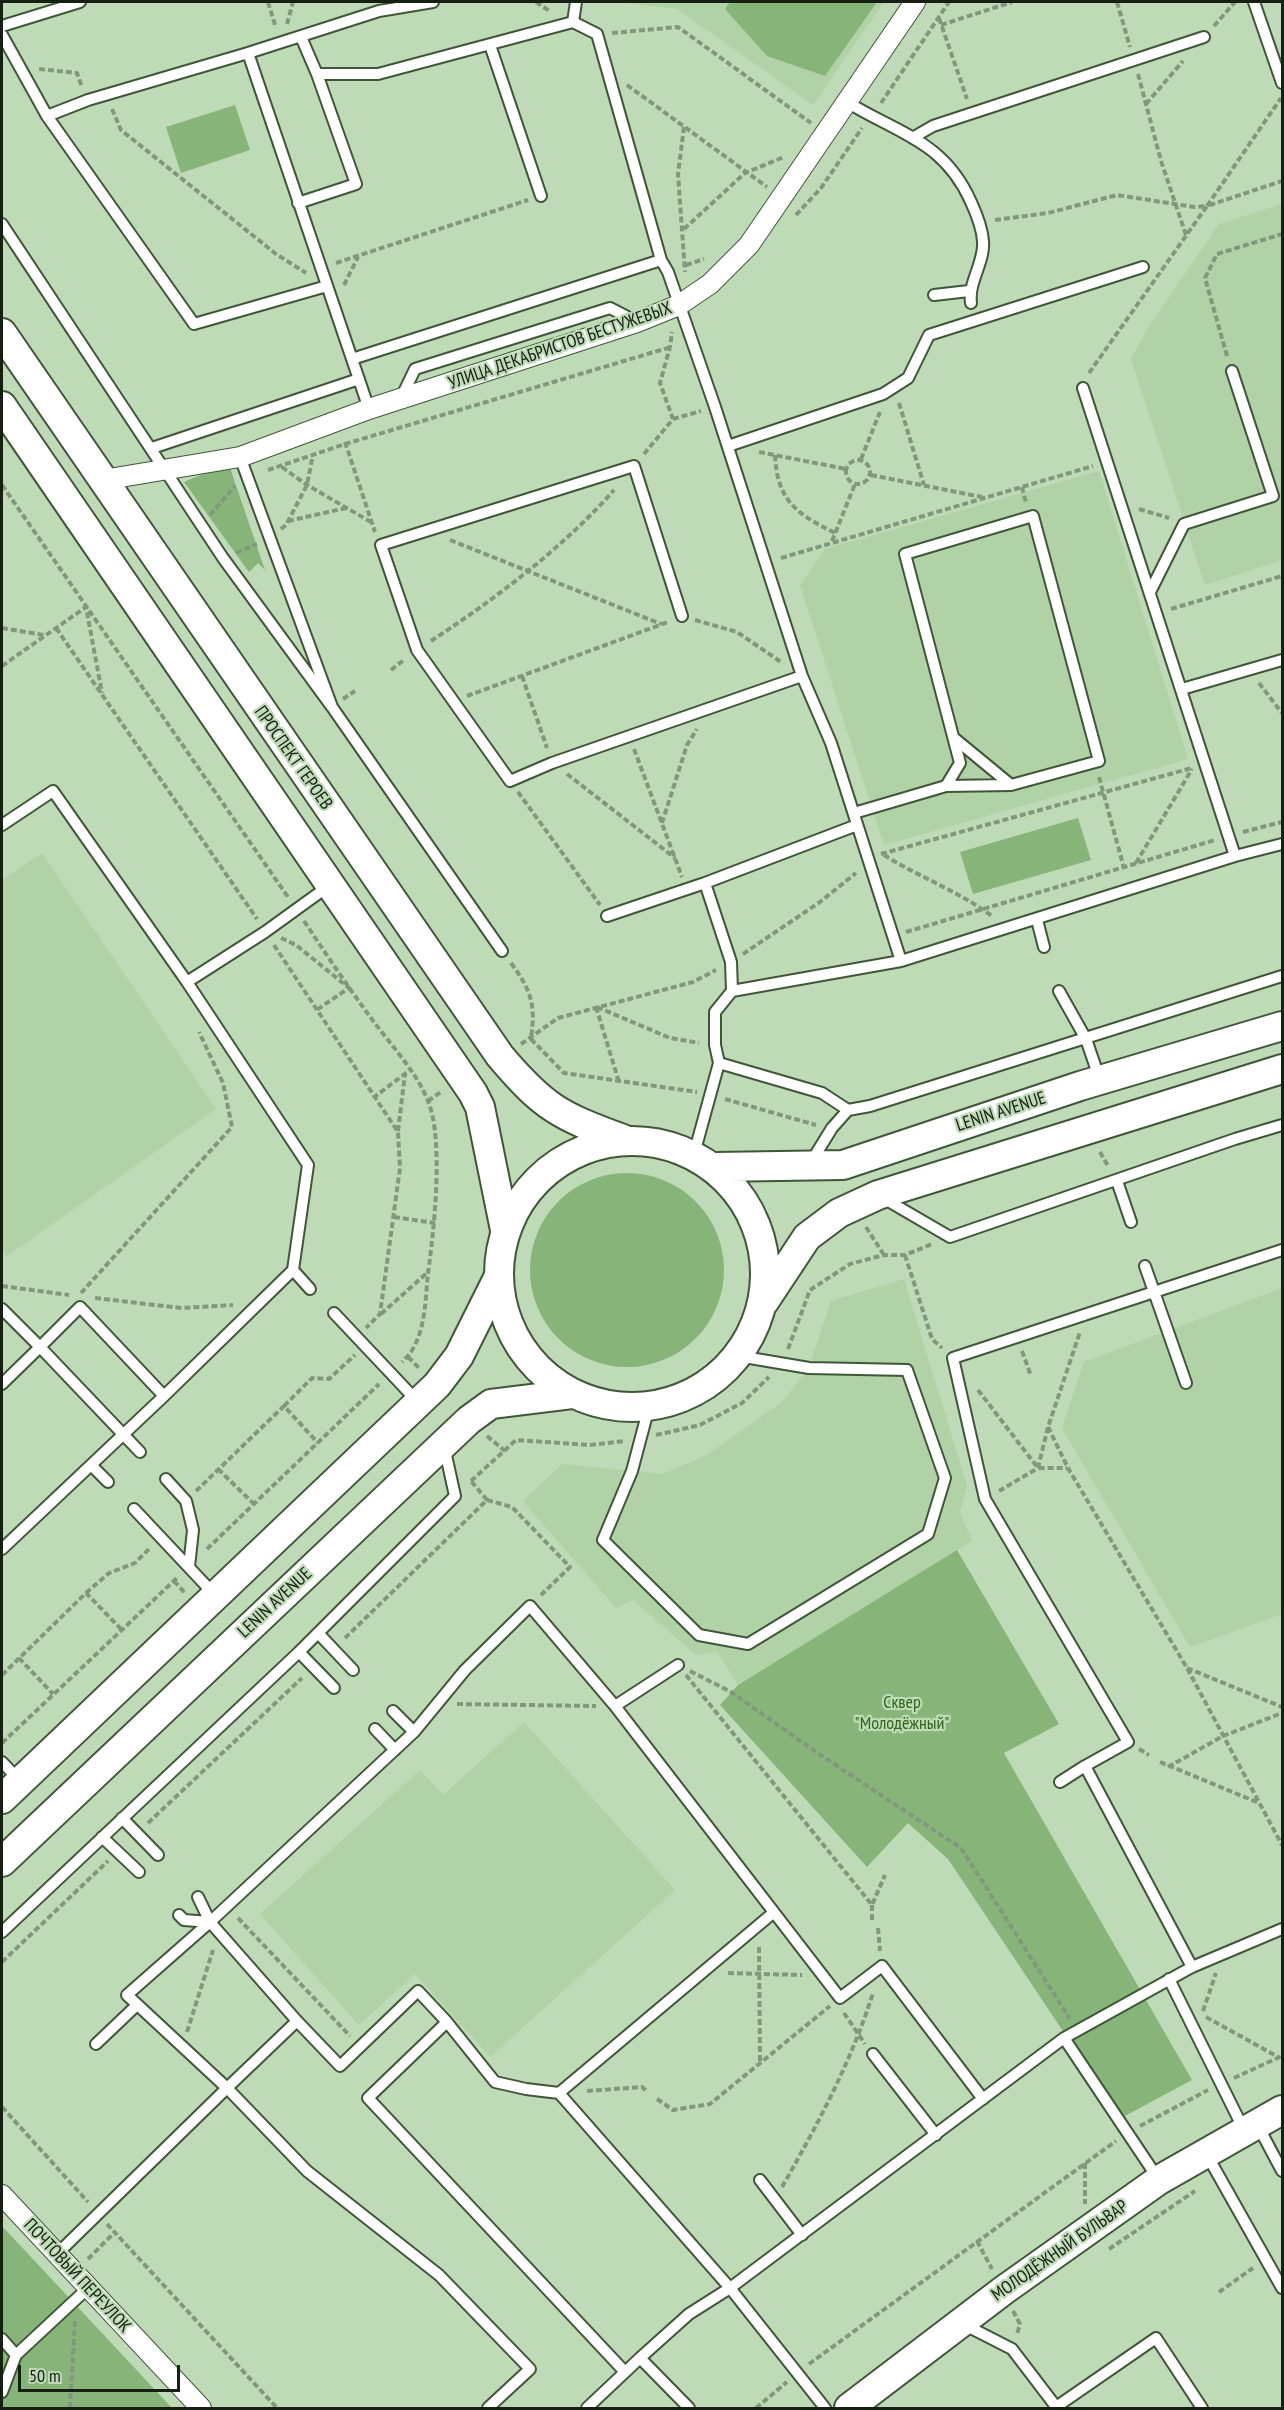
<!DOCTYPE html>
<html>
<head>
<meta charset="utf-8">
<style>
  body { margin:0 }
  #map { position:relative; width:1284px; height:2410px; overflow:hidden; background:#bedab6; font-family:"PT Sans Narrow",sans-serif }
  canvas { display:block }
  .frame { position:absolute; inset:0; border:3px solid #151f12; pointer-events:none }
  .scale { position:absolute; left:18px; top:2365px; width:162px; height:27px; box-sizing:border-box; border:3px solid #151f12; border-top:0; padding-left:8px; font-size:18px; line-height:21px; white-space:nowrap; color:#151f12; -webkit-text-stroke:4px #bedab6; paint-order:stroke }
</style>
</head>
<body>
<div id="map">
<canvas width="1284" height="2410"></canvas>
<div class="frame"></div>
<div class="scale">50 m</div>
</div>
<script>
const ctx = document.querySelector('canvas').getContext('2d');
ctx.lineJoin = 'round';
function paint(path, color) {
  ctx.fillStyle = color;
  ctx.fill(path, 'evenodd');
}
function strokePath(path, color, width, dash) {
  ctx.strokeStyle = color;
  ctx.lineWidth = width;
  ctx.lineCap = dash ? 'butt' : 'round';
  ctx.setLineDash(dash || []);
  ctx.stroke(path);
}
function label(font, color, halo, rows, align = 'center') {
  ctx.font = font + ' "PT Sans Narrow",sans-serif';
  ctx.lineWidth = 4.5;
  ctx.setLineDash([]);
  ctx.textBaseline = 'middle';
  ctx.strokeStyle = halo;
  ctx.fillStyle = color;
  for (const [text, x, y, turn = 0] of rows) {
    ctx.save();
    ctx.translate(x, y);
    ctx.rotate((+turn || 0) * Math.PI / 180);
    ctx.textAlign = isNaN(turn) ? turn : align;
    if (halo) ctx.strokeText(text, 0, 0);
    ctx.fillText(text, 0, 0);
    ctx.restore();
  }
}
const built = new Path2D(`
  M 616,2 L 884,2 L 813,105 L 677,9 Z
  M 1282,204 L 1282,560 L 1205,585 L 1131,359 L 1146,331 L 1219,224 Z
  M 1099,471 L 1188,759 L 884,845 L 800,585 L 825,549 Z
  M 42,853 L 216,1109 L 7,1256 L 2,1248 L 2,880 Z
  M 904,1279 L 967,1486 L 960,1512 L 972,1541 L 738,1685 L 717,1651 L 696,1655 L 633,1600 L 616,1608 L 523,1501 L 562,1464 L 663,1474 L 707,1455 L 782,1402 L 809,1368 L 831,1301 Z
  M 1282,1288 L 1282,1614 L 1190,1647 L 1062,1428 L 1084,1362 Z
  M 524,1722 L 675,1890 L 490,2057 L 415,1974 L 359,2025 L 260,1914 L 420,1770 L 443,1795 Z`);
const green = new Path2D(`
  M 730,2 L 877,2 L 825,76 L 767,56 L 725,9 Z
  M 235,105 L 250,150 L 181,173 L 166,127 Z
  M 220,467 L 230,468 L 265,570 L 258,563 L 249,572 L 184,482 Z
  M 1078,818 L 1091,860 L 973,894 L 960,852 Z
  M530 1270a97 97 0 1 1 194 0a97 97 0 1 1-194 0Z
  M 957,1550 L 1059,1724 L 1004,1753 L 1192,2080 L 1121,2118 L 948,1859 L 908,1823 L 867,1867 L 720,1705 L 738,1685 Z
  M 2,2226 L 172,2408 L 2,2408 Z`);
const path = new Path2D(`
  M 268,2 L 276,28
  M 536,2 L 551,12
  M 1117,2 L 1130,47
  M 939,18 L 967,99
  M 287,24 L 293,2
  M 941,25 L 1012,2
  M 1214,26 L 1235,2
  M 612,33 L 678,27 L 811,123
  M 39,69 L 77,73 L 82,87
  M 1138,74 L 1161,161 L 1187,238
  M 627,85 L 767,187
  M 881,103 L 949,2
  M 1146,104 L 1183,61
  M 112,109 L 121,130 L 276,254 L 306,273
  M 684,127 L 678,174 L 685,272
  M 796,215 L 821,188 L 862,128
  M 995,220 L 1048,213 L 1117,195 L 1194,207 L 1207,206 L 1281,98
  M 684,229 L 745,173 L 784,157
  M 336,263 L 528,200
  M 686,265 L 704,259
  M 344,285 L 358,257
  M 1227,356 L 1205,278 L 1217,254 L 1282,234
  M 1089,373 L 1207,206 L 1282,181
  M 899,403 L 924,485
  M 673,419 L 701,411
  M 345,442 L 375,532
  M 759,452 L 846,469
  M 644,454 L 673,419 L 660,383 L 670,347 L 672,332
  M 775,455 C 777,501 797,514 835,533
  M 861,459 L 880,412
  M846 472a12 12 0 1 1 24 0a12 12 0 1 1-24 0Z
  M 282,467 L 307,485 L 371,522
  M 268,470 L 345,444 L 671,347
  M 871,475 L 982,497
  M 2,485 L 288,897
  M 1022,487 L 1026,503
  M 1139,509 L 1169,518
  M 210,515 L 235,486
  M 288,521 L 346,508
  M 281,529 L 286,525 L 307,485 L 313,454
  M 450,540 L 661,624
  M 832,541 L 855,484
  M 236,553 L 257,544
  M 781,558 L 1093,466
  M 1171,609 L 1282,576
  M 695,620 L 737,632 L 781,662
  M 2,628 L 44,635
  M 56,628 L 257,919
  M 431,641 C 495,599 563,548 614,490
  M 2,666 L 86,607 L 102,693
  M 391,670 L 405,659
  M 522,676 L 547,748
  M 1259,683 L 1282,713
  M 467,696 L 668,622
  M 343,699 L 355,691
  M 634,749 L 682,877
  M 567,774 L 675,858
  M 1099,777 L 1124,868
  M 518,792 L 600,905
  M 662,823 L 687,745 L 697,729
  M 1243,832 L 1282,822
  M 881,854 L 1192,768
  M 884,855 C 919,877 958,891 992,916
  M 1136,863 L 1192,769
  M 304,921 C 326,954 348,987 371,1018 C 390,1044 416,1071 428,1101 C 444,1139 434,1231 428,1273 C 425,1302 426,1341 402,1362
  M 906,932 L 1215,840
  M 281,938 L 296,945 L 349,988 L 315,1011
  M 274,945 L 398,1132 L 400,1168 L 380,1314 L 366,1328
  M 743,954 L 820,902 L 856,873
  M 511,963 C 531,990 536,1005 531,1038
  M 596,1007 L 619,1082
  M 597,1007 L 670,1038 L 699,1043
  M 531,1039 L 564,1073 L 697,1092
  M 521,1044 L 558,1018 L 693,982 L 716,970
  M 373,1098 L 410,1070
  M 725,1099 L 816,1125
  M 428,1101 L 442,1091
  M 398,1131 L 405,1074
  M 1100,1152 L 1108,1166
  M 394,1217 L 435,1223
  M 866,1227 L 884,1255
  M 905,1255 L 932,1339 L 942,1348
  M 2,1286 L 69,1295
  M 81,1293 L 232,1127 L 223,1083 L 199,1032
  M 95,1298 L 181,1308 L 233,1305
  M 381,1314 L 428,1272
  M 788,1349 L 810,1290 L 850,1264 L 884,1255 L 905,1255 L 932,1244
  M 1022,1351 L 1031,1376
  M 408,1357 L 420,1369
  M 978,1390 L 1038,1468 L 1067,1468
  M 284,1406 L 312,1378 L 329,1379 L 355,1355
  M 1048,1427 L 1068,1468 L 1187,1668 L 1282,1845
  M 656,1435 L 700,1425 L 742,1403 L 769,1377
  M 487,1436 L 505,1451
  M 218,1469 L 254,1504
  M 471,1481 L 516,1440 L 590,1445 L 625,1441
  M 196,1491 L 284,1406 L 318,1443
  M 999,1491 L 1038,1468 L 1048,1427 L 1080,1332
  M 487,1500 L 512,1507 L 570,1567 L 541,1595
  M 207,1549 L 379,1384
  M 174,1581 L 186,1594
  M 86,1593 L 109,1573 L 135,1563 L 151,1547
  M 345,1638 L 487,1500 L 471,1481
  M 19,1658 L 53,1694
  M 1187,1668 L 1282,1707
  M 690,1671 L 731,1692 L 816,1752 L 961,1848 L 1070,2019
  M 2,1675 L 86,1593 L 122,1630
  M 686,1675 L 872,1905 L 885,1875
  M 457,1704 L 596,1706
  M 2,1743 L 178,1577
  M 1139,1749 L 1149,1755
  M 1160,1762 L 1259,1803
  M 1168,1767 L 1223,1736 L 1282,1713
  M 148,1823 L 302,1678
  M 872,1905 L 872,1920
  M 238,1918 L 350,2036
  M 878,1928 L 880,1951
  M 759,1947 L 760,2062
  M 2,1962 L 108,1861
  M 728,1973 L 802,1975
  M 1203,2011 L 1216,1973
  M 844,2013 L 865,2044
  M 1206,2017 L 1280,2058
  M 187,2032 L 213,1950
  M 1234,2078 L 1282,2056
  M 587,2091 L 642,2087 L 648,2092
  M 657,2099 L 673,2110 L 710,2104 L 830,2006
  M 2,2107 L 88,2202
  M 1140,2126 L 1208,2090
  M 1085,2163 L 1085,2204
  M 782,2187 C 818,2124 851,2062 873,1993
  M 107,2224 L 277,2408
  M 977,2241 L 992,2269
  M 1109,2249 L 1195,2191
  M 88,2259 L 115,2232
  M 1219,2292 L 1253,2268
  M 1013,2311 L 1020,2324 L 1017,2334
  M 809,2364 L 1116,2141
  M 70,2408 L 75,2321
  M 756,2408 L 787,2382`);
const lane = new Path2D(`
  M 1254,2 L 1282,83
  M 573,22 L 576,2
  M 2,26 L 80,2
  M 2,35 L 47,116 L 194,324 L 327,286
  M 301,37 L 317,74
  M 490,45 L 541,196
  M 248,53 L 379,11 L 433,2
  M 847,102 C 899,134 944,141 971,202 C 977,215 982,227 983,241 C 985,262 968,282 971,303
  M 47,116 L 88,100 L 248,53 L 369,409
  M 914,137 L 933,126 L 1204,37
  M 298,203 L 356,184 L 317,74 L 378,74 L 573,22 L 597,34 L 661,260 L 668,272 L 715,407 L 802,676 L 831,743 L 901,961
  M 2,224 L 223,558 L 332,707
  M 934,295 L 969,291
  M 352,359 L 661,260
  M 1083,388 L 1235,856
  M 401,398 L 415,369 L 610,308 L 637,322
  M 728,446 L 883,394 L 908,378 L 929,335 L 1143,267
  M 152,448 L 359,379
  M 240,457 L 332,707 L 502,951
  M 1150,592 L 1184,524 L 1273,496 L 1232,371
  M 682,616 L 634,466 L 381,545 L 417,650 L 510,781 L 552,763 L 802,676
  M 1182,689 L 1282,660
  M 954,738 L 1011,785
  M 854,813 L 946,786 L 1011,785 L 1099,761 L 1033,516 L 905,554 L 960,763 L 946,786
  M 2,825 L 53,791 L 187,982
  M 705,883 L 857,825
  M 607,916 L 705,883 L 731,962 L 732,991
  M 1037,920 L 1044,947
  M 1059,991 L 1086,1039 L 1100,1080
  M 719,1063 L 822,1093 L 848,1110
  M 694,1154 L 719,1063 L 715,1045 L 715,1012 L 732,991 L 901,961 L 1235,856 L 1282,844
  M 811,1162 L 832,1128 L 848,1110 L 870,1106 L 1282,976
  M 1117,1181 L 1131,1222
  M 883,1198 L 950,1237 L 1235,1139 L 1282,1125
  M 1145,1266 L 1186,1383
  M 293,1270 L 310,1289
  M 2,1309 L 40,1347 L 80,1307 L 164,1396
  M 334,1313 L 417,1401
  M 2,1384 L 40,1347 L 140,1452
  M 649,1407 L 632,1471 L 603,1540 L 699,1635 L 748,1644 L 928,1534 L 945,1478 L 907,1370 L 809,1368 L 738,1356
  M 91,1465 L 108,1482
  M 166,1479 L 186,1501 L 193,1530 L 189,1567
  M 134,1509 L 214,1594
  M 2,1549 L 164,1396 L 293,1270 L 308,1165 L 187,982 L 265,932 L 330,885
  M 318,1633 L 353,1670
  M 299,1652 L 334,1688
  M 615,1706 L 678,1665
  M 393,1711 L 414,1732
  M 375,1729 L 395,1750
  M 2,1762 L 20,1781
  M 1060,1782 L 1085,1766
  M 122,1818 L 158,1855
  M 102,1837 L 139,1872
  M 198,1897 L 210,1922 L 297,2021 L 227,2088 L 307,2171 L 439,2275 L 530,2369 L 488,2408
  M 179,1915 L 184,1920 L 210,1922
  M 2,1932 L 299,1652 L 455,1496 L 444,1446
  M 1192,1967 L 1085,1766 L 1128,1742 L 985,1499 L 953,1358 L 1282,1250
  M 1169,1979 L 1244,2130
  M 297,2021 L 340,2066 L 418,1991 L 447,2022
  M 1064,2038 L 1159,2180
  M 96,2044 L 137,2005
  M 873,2054 L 936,2135
  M 559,2093 L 773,1913
  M 1258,2126 L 1282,2171
  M 1207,2155 L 1282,2288
  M 760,2180 L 802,2235
  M 57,2254 L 227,2088 L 127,1995 L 210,1922 L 414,1732 L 465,1670 L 530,1606 L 615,1706 L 840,1998 L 882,1966 L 983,2099
  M 963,2324 L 1012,2349 L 1057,2408
  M 2,2339 L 16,2355 L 2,2392
  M 16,2355 L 88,2288
  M 640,2358 L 689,2314 L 730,2288 L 1064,2038 L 1192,1967 L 1282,1929
  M 625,2372 L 368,2098 L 447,2022 L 495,2082 L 526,2089 L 559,2093 L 730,2288 L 825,2408
  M 1056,2407 L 1156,2338 L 1202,2408
  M 587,2408 L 640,2358 L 689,2408`);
const street = new Path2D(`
  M 103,480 L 240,457 L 369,409 L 637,322 L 679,305 L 710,284 L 749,245 L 915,2
  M 2,2195 L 201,2408`);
const secondary = new Path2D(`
  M 2,333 L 500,1056 C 544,1108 560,1116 623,1139
  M 2,406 L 473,1093 L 480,1107 L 505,1230
  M499 1274a133 133 0 1 1 266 0a133 133 0 1 1-266 0Z
  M 715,1167 L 843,1165 L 1080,1086 L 1282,1026
  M 764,1302 L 807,1237 L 839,1213 L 878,1195 L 1282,1069
  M 2,1799 L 437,1385 L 459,1356 L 498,1278
  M 2,1862 L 469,1420 L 491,1404 L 572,1394
  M 849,2408 L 1004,2290 L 1159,2180 L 1282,2110`);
const streetNames = [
  ["УЛИЦА ДЕКАБРИСТОВ БЕСТУЖЕВЫХ",560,346,-19],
  ["ПРОСПЕКТ ГЕРОЕВ",293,758,55],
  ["LENIN AVENUE",1001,1112,-18],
  ["LENIN AVENUE",275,1603,-43],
  ["МОЛОДЁЖНЫЙ БУЛЬВАР",1060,2251,-35],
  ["ПОЧТОВЫЙ ПЕРЕУЛОК",77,2276,47]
];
const parkNames = [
  ["Сквер",902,1703],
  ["\"Молодёжный\"",902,1724]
];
paint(built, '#b1d1a7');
paint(green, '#87b479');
strokePath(lane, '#3f5738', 14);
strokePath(street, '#3f5738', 22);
strokePath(secondary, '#3f5738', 32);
strokePath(path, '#82987c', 4, [6, 3]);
strokePath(lane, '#fff', 10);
strokePath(street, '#fff', 20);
strokePath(secondary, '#fff', 28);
label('18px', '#151f12', '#bedab6', streetNames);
label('18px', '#2f661a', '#bedab6', parkNames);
</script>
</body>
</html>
